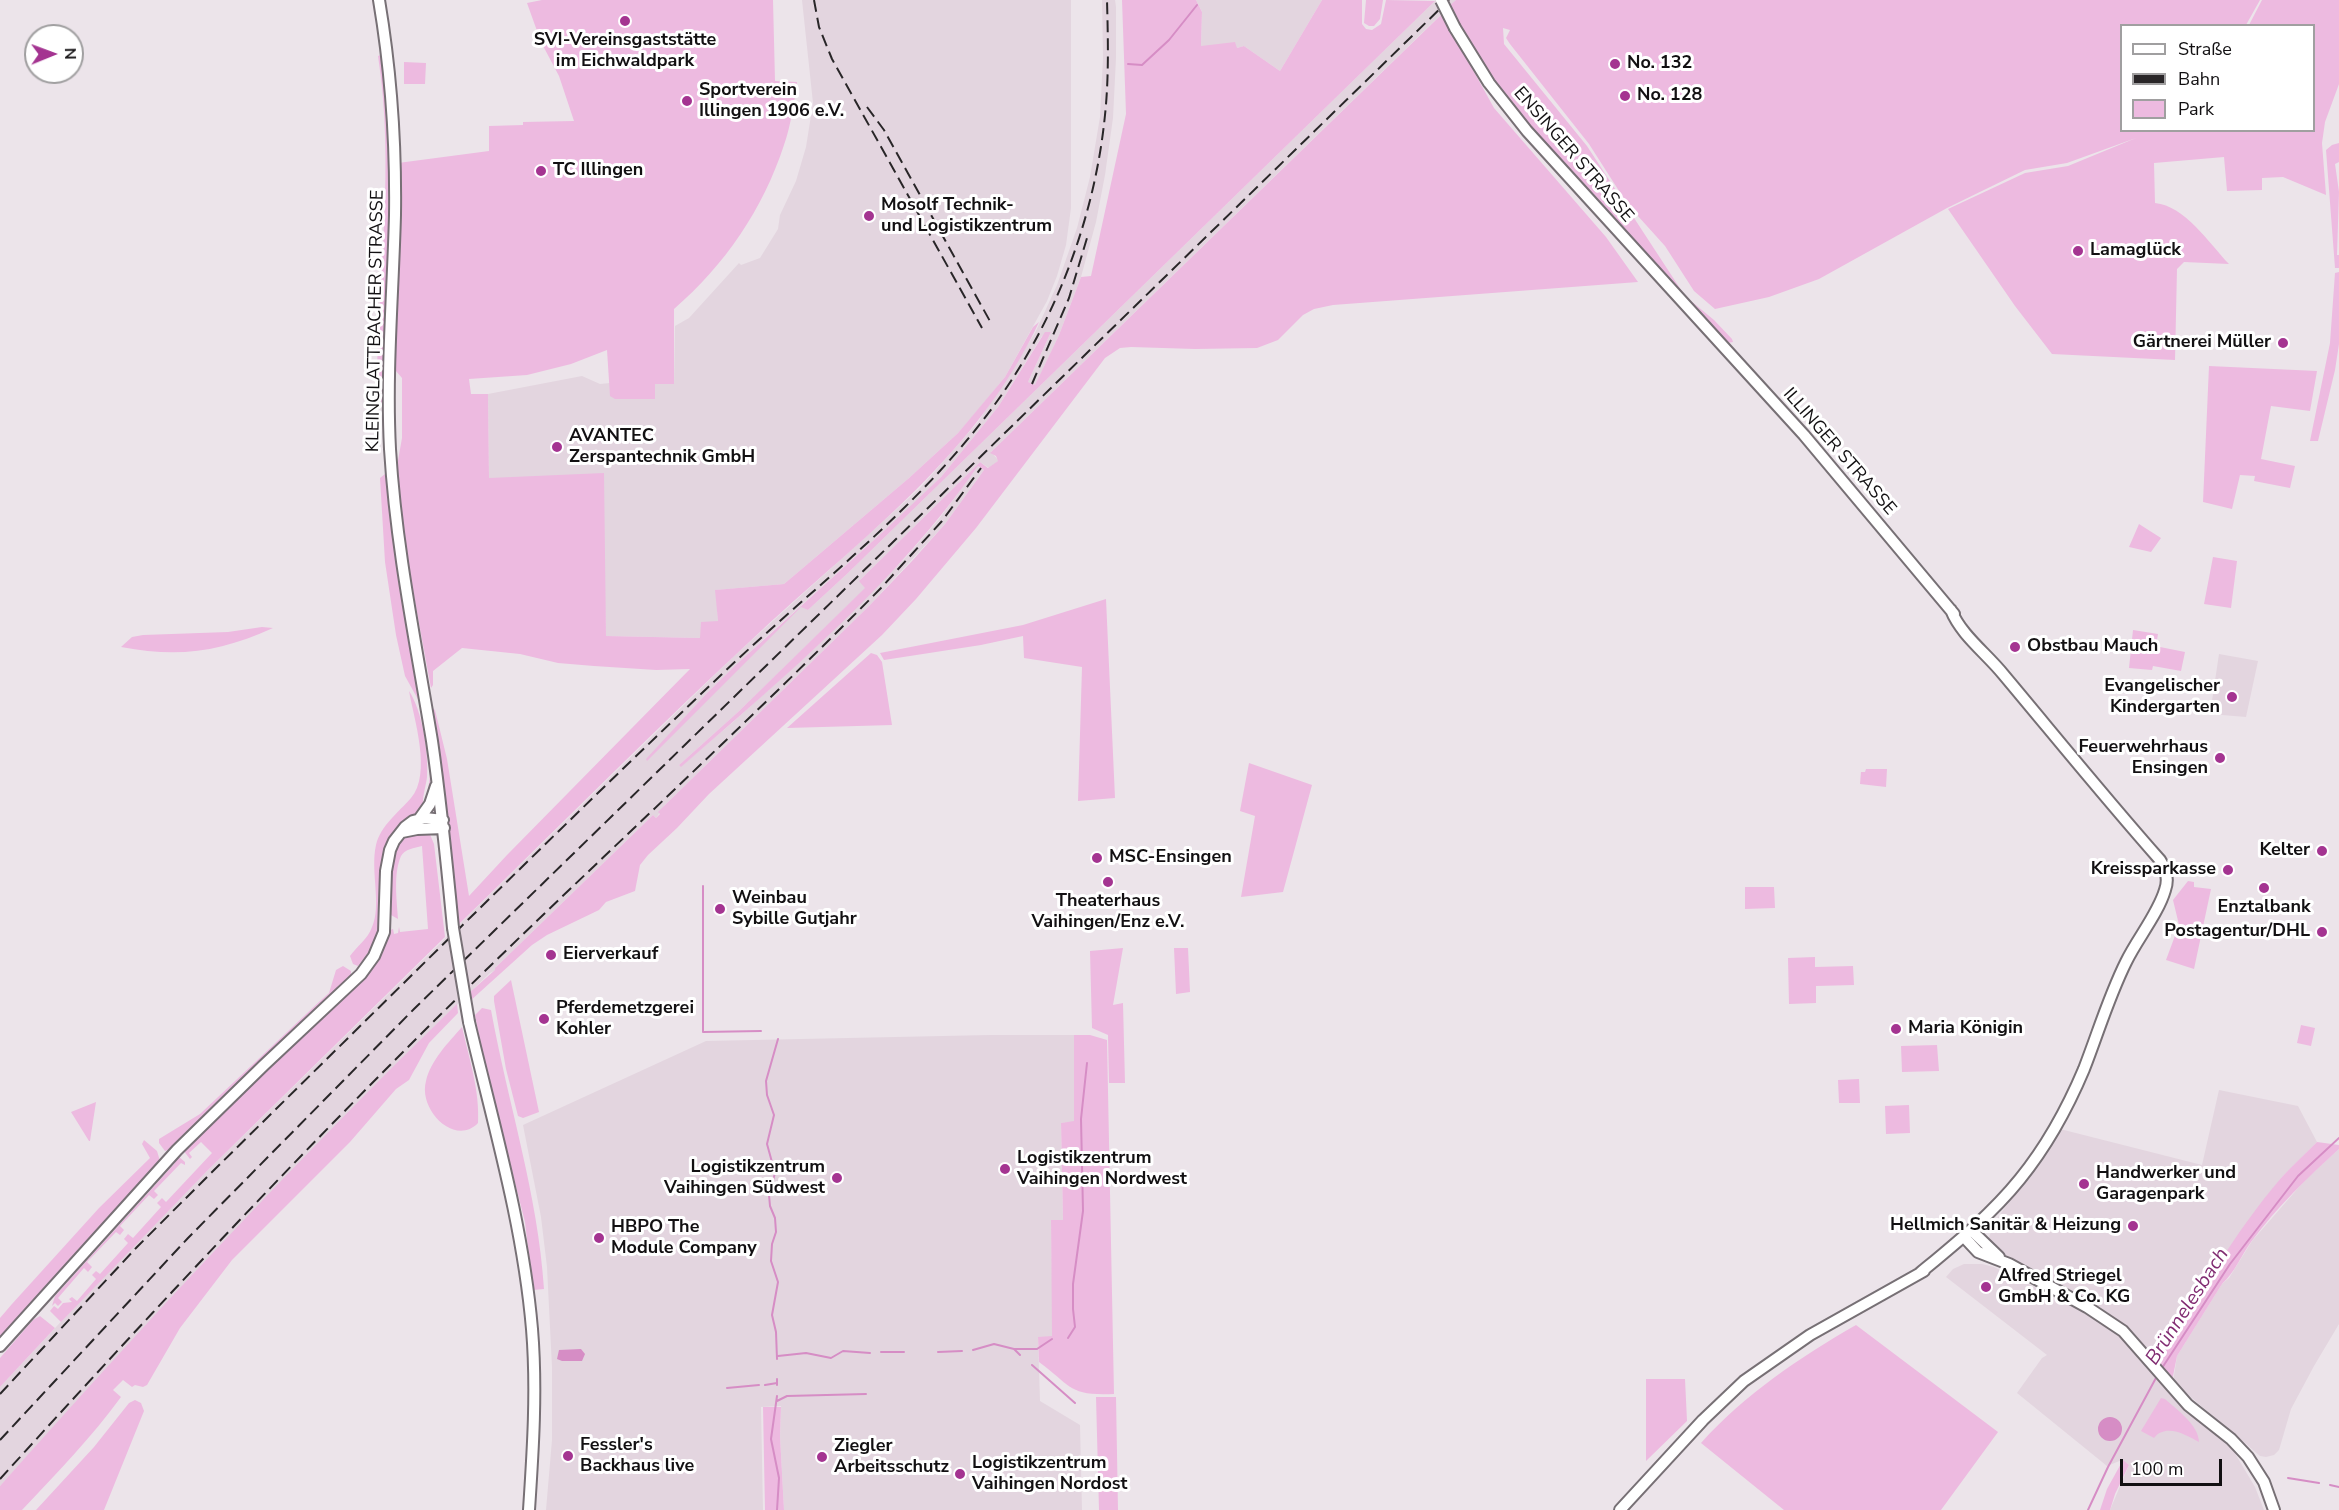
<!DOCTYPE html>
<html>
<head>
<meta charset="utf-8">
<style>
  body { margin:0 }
  #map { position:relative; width:2339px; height:1510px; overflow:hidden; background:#ece4ea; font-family:"Nunito Sans",sans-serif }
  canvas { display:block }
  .legend { position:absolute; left:2120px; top:24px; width:195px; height:108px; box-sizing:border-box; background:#fff; border:2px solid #a09fa0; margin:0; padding:8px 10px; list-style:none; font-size:18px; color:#121012 }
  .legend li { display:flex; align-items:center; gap:12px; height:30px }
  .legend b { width:30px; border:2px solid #a09fa0 }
  .north { position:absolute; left:24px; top:24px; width:60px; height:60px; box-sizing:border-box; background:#fff; border:2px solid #a09fa0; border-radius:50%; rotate:89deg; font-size:16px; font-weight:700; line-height:24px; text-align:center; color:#121012 }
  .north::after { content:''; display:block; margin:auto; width:21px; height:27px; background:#a43491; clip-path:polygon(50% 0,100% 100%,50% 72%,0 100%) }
  .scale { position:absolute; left:2120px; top:1459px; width:102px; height:27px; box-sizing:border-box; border:3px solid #121012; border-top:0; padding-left:8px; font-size:18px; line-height:21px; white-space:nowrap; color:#121012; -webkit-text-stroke:4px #fff; paint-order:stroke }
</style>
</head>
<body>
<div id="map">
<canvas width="2339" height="1510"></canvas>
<ul class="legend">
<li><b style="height:8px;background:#fff"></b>Straße</li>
<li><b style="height:8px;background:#292628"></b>Bahn</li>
<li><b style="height:16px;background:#edbae0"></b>Park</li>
</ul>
<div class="north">N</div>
<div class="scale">100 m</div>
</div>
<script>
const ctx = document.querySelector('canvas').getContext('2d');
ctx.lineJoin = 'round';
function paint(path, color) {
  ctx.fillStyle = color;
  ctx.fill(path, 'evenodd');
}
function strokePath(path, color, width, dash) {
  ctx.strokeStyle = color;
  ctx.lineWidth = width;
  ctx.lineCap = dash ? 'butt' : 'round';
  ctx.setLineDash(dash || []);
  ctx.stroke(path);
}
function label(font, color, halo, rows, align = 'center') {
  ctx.font = font + ' "Nunito Sans",sans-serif';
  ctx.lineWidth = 6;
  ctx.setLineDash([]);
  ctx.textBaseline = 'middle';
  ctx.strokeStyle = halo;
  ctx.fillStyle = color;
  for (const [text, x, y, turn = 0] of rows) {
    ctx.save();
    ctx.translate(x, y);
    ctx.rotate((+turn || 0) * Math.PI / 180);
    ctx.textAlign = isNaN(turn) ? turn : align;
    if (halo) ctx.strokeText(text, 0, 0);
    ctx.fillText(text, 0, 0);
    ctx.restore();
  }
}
const built = new Path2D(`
  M 802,0 L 1071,0 L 1071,208 L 1066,245 L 1057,276 L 1047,301 L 1005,377 L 979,409 L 958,433 L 909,478 L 784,584 L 716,590 L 718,621 L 700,638 L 606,636 L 605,608 L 489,478 L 488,394 L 582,376 L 600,384 L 610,383 L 610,392 L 654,399 L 655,384 L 674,384 L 675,326 L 689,318 L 739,263 L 741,265 L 760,258 L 778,229 L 780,215 L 796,181 L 806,147 L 813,103 Z
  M 1102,0 L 1115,0 L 1116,7 L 1116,58 L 1113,118 L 1105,175 L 1096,222 L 1081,277 L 1059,335 L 1035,386 L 1028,382 L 1051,332 L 1042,336 L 998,407 L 941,477 L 909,509 L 768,635 L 706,694 L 647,760 L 801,606 L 808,610 L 848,573 L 1436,0 L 1456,0 L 991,452 L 999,461 L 989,468 L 980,462 L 860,580 L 866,588 L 738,712 L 679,765 L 681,766 L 732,723 L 820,643 L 907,556 L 939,519 L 978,466 L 984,470 L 945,524 L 869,606 L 665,805 L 656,818 L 653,815 L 496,967 L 496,970 L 490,973 L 431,1030 L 198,1269 L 0,1486 L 0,1387 L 99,1281 L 207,1171 L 733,657 L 920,488 L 978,422 L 1035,333 L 1057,285 L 1077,228 L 1090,177 L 1100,117 L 1103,58 Z
  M 1196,0 L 1322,0 L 1280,71 L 1244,46 L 1237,48 L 1201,46 L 1202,12 Z
  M 2219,654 L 2258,661 L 2246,717 L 2210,714 Z
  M 990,1035 L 1074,1035 L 1074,1122 L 1061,1123 L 1063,1220 L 1051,1221 L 1053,1337 L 1038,1338 L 1040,1401 L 1080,1425 L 1082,1510 L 784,1510 L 780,1436 L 781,1406 L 761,1407 L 763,1510 L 546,1510 L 552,1440 L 552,1367 L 547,1267 L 541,1217 L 523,1125 L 706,1041 Z
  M 2219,1090 L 2298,1106 L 2317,1142 L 2282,1177 L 2260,1206 L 2210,1279 L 2160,1360 L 2155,1360 L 2130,1331 L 2100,1307 L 2005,1256 L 1990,1245 L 1989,1237 L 1996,1220 L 2051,1145 L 2060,1129 L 2202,1165 Z
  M 2339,1149 L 2339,1324 L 2314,1366 L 2291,1409 L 2279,1450 L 2274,1455 L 2266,1457 L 2260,1456 L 2173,1382 L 2177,1356 L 2222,1284 L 2229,1278 L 2252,1241 L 2306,1179 Z
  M 1964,1264 L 1982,1264 L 1994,1267 L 2097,1318 L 2126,1341 L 2171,1395 L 2230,1445 L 2255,1487 L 2264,1510 L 2110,1510 L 2129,1465 L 2122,1460 L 2107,1466 L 2017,1393 L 2042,1358 L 2047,1355 L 1946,1277 L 1953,1269 Z`);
const green = new Path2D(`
  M 542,0 L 773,0 L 775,81 L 797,82 C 794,103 791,125 784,145 C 763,209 725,265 674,309 L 674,384 L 655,384 L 655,399 L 615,399 L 610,396 L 607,350 L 571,364 L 527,375 L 469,379 L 471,394 L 488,394 L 489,478 L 604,473 L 606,636 L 700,638 L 701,622 L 718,621 L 715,590 L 784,584 L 909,478 L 958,433 L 1005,377 L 1033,327 L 1039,322 C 978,453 865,535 761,631 C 658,726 559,827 458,925 L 448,821 L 431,707 L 435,710 L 447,759 L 469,896 L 507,855 L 690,669 L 656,670 L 594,666 L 558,663 L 520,654 L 462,648 L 433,671 L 433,685 L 431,688 L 403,537 L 397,466 L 402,438 L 402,378 L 396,371 L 394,360 L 398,163 L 489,151 L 489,126 L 523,125 L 523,122 L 574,121 L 559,76 L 541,42 L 527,3 Z
  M 1122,0 L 1196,0 L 1202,12 L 1201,46 L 1235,42 L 1237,48 L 1244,46 L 1280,71 L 1322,0 L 1362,0 L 1362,24 L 1366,29 L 1372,30 L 1381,24 L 1386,0 L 1435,1 L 848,573 L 808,610 L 801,607 L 647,761 L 646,759 L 706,694 L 738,663 L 884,531 L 941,477 L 998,407 L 1045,332 L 1051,332 L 1028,382 L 1035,385 L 1059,335 L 1081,277 L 1091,276 L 1126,114 Z
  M 1366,0 L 1383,0 L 1380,19 L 1374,26 L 1369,26 L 1364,23 Z
  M 1456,0 L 2260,0 L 2246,25 L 2122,26 L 2122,130 L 2314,130 L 2314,26 L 2249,25 L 2262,0 L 2339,0 L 2339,84 L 2325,122 L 2322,143 L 2326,195 L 2283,177 L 2262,178 L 2262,190 L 2227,191 L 2224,157 L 2154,163 L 2155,203 C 2185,206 2209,243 2229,264 L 2184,262 L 2177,269 L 2175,360 L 2052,354 L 2015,306 L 1948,209 L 2025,173 L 2068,166 L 2136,138 L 2067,163 L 2025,170 L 1947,208 L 1819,279 L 1769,297 L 1715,309 L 1694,291 L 1665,246 L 1628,205 L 1589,144 L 1510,44 L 1506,38 L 1510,30 L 1503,28 L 1504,44 L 1587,146 L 1685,296 L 1714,320 L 1732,339 L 1733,342 L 1726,343 L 1529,129 L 1479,62 L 1449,6 Z
  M 1442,14 L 1494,108 L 1606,237 L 1638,282 L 1333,305 L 1314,309 L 1303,315 L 1278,340 L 1257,348 L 1195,349 L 1131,347 L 1120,348 L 1105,358 L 976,528 L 916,599 L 882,635 L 709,794 L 677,828 L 648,855 L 640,865 L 635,891 L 606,902 L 599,910 L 547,935 L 532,945 L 470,1001 L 469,993 L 495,970 L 495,968 L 653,815 L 656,818 L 660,814 L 658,812 L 665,805 L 869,606 L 912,561 L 945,524 L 984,470 L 978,466 C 897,582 787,675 681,767 L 679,765 L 738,712 L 865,588 L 859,581 L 980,462 L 988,468 L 998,461 L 996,456 L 990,453 Z
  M 379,35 L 384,52 L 391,176 L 383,410 L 377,383 C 378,274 395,164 378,56 L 381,55 Z
  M 404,62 L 426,63 L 425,84 L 404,84 Z
  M 2339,143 L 2339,162 L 2335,164 L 2339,192 L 2337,255 L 2339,255 L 2339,268 L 2335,268 L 2326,150 L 2332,145 Z
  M 2339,272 L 2339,344 L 2335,370 L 2318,441 L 2310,441 L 2330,343 L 2335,273 Z
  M 2209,366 L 2317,371 L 2310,411 L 2271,406 L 2261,459 L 2295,466 L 2290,488 L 2254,481 L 2255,476 L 2240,475 L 2232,509 L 2203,502 Z
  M 385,474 L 387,477 L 431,761 L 430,793 L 426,802 L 430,776 L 429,754 L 420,703 L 405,676 L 396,635 L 385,562 L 380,478 Z
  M 2139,524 L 2161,538 L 2151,552 L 2129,547 Z
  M 2213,557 L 2237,561 L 2231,608 L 2204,604 Z
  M 1106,599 L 1115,798 L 1078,801 L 1082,667 L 1024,658 L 1023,636 L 981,645 L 884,660 L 880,653 L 1023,625 Z
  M 262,627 L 273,628 C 220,652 179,658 121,647 L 132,637 L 143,635 L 228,632 Z
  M 2133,630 L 2158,634 L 2155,652 L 2159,652 L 2160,647 L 2185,652 L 2181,671 L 2153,666 L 2152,670 L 2129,668 Z
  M 871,653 L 877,655 L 882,662 L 892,725 L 787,728 Z
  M 409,691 C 422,710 429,753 427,777 C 426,787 421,799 424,808 C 413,816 400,823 392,835 C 364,875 400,922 358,966 L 353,964 L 350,956 C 357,946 368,939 372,927 C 382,905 370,871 376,845 C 381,825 398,813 411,798 C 432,774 414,719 409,691 Z
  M 1249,763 L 1312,785 L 1283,892 L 1241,897 L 1255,816 L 1240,811 Z
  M 1866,769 L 1887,769 L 1886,787 L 1860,784 L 1861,772 L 1865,772 Z
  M 429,832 L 434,844 L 445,937 L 207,1171 L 61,1322 L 50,1311 L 54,1306 L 58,1309 L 63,1303 L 72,1302 L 69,1299 L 72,1297 L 77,1301 L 96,1279 L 92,1275 L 96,1271 L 100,1274 L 128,1243 L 124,1239 L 128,1234 L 133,1238 L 161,1207 L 157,1203 L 162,1198 L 166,1202 L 212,1153 L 201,1142 L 189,1153 L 192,1157 L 190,1159 L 183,1150 L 186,1146 L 354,987 L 388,931 L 393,929 L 394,934 L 398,933 L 399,927 L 400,932 L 428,929 L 422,846 C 414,848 405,849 401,856 C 393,874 397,901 398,919 L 391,915 L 389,866 L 393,850 L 404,836 Z
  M 2188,881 L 2194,882 L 2194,887 L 2211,889 L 2194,969 L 2166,960 L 2179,925 L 2173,900 Z
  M 1745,887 L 1774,887 L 1775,908 L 1745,909 Z
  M 1123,948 L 1113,1005 L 1123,1003 L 1125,1083 L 1109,1083 L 1108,1035 L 1092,1028 L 1090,951 Z
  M 1174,948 L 1188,948 L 1190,992 L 1176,994 Z
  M 1815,957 L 1815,967 L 1853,966 L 1854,985 L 1816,986 L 1816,1003 L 1789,1004 L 1788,958 Z
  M 343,966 L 351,971 L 351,976 L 173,1148 L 165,1151 L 159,1143 L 159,1139 L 200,1114 L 320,1001 L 329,993 L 336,970 Z
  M 511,980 L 539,1112 L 523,1118 L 518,1116 L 506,1069 L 494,1001 L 494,996 Z
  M 457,1004 L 458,1013 L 429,1043 L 409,1080 L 396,1089 L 350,1142 L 232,1260 L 180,1328 L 147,1385 L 143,1387 L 135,1385 L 132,1387 L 123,1380 L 113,1390 L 121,1397 C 92,1437 56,1474 22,1510 L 0,1510 L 0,1486 C 147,1321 300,1156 457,1004 Z
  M 482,1008 L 491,1010 C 508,1104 538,1194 544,1289 L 533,1290 L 525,1222 L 481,1049 L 475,1015 Z
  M 2301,1025 L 2315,1028 L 2311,1046 L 2297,1043 Z
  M 462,1027 C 469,1058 480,1091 478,1123 C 455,1147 418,1110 426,1081 C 431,1060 448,1043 462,1027 Z
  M 1074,1035 L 1090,1035 L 1107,1040 L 1114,1394 C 1068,1396 1072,1386 1039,1362 L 1038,1337 L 1052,1336 L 1051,1220 L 1063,1220 L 1061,1123 L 1074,1121 Z
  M 1937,1045 L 1939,1071 L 1902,1072 L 1901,1046 Z
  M 1859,1079 L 1860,1103 L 1839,1103 L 1838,1080 Z
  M 96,1102 L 90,1141 L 89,1141 L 71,1112 Z
  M 1909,1105 L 1910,1133 L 1886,1134 L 1885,1106 Z
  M 144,1140 L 157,1151 L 160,1161 L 0,1341 L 0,1318 L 12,1304 L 99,1208 L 150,1158 L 142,1144 Z
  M 2317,1142 L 2339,1145 L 2339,1149 C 2308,1177 2276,1208 2251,1242 C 2241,1256 2235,1272 2222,1284 L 2177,1356 L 2172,1381 L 2155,1360 L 2160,1360 C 2197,1298 2234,1233 2281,1178 C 2292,1166 2305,1154 2317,1142 Z
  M 175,1157 L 179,1157 L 185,1162 L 185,1165 L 181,1163 L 154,1191 L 158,1195 L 154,1199 L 149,1195 L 120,1226 L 124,1230 L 120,1235 L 116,1232 L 87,1262 L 92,1267 L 88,1272 L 84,1268 L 58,1298 L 62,1302 L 58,1306 L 55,1303 L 52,1306 L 55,1296 L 175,1163 L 172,1160 Z
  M 40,1316 L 55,1328 L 0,1387 L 0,1358 L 33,1320 Z
  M 1856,1325 L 1998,1432 L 1941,1510 L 1784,1510 L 1701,1443 C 1744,1395 1800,1357 1856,1325 Z
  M 1646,1379 L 1685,1379 L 1687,1421 L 1646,1461 Z
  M 1096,1397 L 1116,1397 L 1118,1510 L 1099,1510 Z
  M 2161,1398 L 2165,1399 C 2176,1409 2199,1425 2199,1442 C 2186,1435 2166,1423 2154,1438 L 2141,1431 Z
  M 135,1400 L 141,1403 L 144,1411 L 104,1510 L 36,1510 L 94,1447 L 129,1403 Z
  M 763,1407 L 781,1407 L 780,1436 L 784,1510 L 765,1510 Z
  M 2123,1460 L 2129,1465 L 2115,1494 L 2110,1510 L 2100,1510 L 2107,1489 Z`);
const water = new Path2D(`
  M 581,1349 L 585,1354 L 582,1361 L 562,1361 L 557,1359 L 559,1350 Z
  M2098 1429a12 12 0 1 1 24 0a12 12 0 1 1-24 0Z`);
const stream = new Path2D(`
  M 1128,64 L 1142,65 L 1169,40 L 1197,5
  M 703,886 L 703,1032 L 761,1031
  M 1068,1338 L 1075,1327 L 1073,1309 L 1073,1284 L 1083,1211 L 1081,1119 L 1087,1063
  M 1014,1349 L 1020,1355
  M 973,1350 L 994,1344 L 1014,1349 L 1037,1349 L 1052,1339
  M 881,1352 L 904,1352
  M 938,1352 L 962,1351
  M 778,1356 L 806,1353 L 831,1358 L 843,1351 L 870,1353
  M 777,1359 L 776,1332 L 772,1315 L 778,1282 L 771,1261 L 772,1244 L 776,1232 L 775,1218 L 770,1206 L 769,1195 L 775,1173 L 767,1144 L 774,1115 L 767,1095 L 766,1081 L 778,1039
  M 1032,1365 L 1075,1403
  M 2162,1368 L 2230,1264 L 2298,1176 L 2339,1138
  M 765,1385 L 777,1383
  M 777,1385 L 777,1379
  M 727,1388 L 759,1385
  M 777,1396 L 771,1439 L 779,1478 L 777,1510
  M 777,1401 L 787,1396 L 866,1394
  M 2288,1478 L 2319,1483
  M 2330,1485 L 2339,1487
  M 2088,1510 L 2108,1467 L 2157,1376`);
const secondary = new Path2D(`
  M 379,0 C 391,71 396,142 395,215 C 393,293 386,371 390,449 C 396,548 416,644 432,741 C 441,803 447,865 453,928
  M 1455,28 L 1489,83 L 1527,131 L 1804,435 L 1954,614
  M 420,818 L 430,804 L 436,786
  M 402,832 L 417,829 L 444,828
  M 469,1022 C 493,1123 523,1224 532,1329 C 537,1389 533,1450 529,1510
  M 1971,1230 L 1999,1257
  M 1964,1237 L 1978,1252 L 2009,1264 L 2087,1307 L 2123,1331 L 2188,1405 L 2231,1439 L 2248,1457 L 2264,1482 L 2274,1510
  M 1920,1273 C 1955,1244 1991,1215 2020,1179 C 2046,1147 2068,1107 2084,1069 C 2098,1033 2109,996 2126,962 C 2137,939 2158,914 2165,890 C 2169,879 2166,869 2160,860 C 2106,799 2055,736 2003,674 C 1986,653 1961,635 1951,610
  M 0,1346 L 177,1150 L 264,1065 L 361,974 L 374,956 L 384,932 L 386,871 L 390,850 L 394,841 L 405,827 L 413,821 L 425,818 L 443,820
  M 1620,1510 L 1703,1420 L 1744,1381 L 1810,1335 L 1924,1271`);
const rail = new Path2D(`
  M 814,0 L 819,27 L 832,59 L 982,328
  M 867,107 L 884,130 L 991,323
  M 1032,384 L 1069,298 L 1087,238
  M 0,1394 L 137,1247 L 210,1174 C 380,1007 548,839 721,675 C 830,571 956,482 1031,348 C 1071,277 1097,196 1105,115 C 1109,77 1108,38 1107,0
  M 0,1440 L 188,1238 L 414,1009 L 1449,0
  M 0,1479 C 140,1325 281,1173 429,1026 C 578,878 734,737 881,588 L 942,521 L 981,468`);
const secondaryBridge = new Path2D(`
  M 1441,0 L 1455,28
  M 453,928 L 469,1022`);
const markers = [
  [625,21,6,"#a43491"],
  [1615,64,6,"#a43491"],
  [1625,96,6,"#a43491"],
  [687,101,6,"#a43491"],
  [541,171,6,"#a43491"],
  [869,216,6,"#a43491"],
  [2078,251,6,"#a43491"],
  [2283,343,6,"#a43491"],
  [557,447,6,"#a43491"],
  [2015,647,6,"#a43491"],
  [2232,697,6,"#a43491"],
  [2220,758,6,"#a43491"],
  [2322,851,6,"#a43491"],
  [1097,858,6,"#a43491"],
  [2228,870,6,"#a43491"],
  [1108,882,6,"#a43491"],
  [2264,888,6,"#a43491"],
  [720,909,6,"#a43491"],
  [2322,932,6,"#a43491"],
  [551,955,6,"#a43491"],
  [544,1019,6,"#a43491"],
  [1896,1029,6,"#a43491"],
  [1005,1169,6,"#a43491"],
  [837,1178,6,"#a43491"],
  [2084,1184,6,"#a43491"],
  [2133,1226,6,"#a43491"],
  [599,1238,6,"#a43491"],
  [1986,1287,6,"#a43491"],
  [568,1456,6,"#a43491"],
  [822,1457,6,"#a43491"],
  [960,1474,6,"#a43491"]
];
const poiNames = [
  ["SVI-Vereinsgaststätte",625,41,"center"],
  ["im Eichwaldpark",625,62,"center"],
  ["No. 132",1627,64],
  ["Sportverein",699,91],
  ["Illingen 1906 e.V.",699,112],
  ["No. 128",1637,96],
  ["TC Illingen",553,171],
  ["Mosolf Technik-",881,206],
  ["und Logistikzentrum",881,227],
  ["Lamaglück",2090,251],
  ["Gärtnerei Müller",2271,343,"right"],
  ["AVANTEC",569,437],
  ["Zerspantechnik GmbH",569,458],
  ["Obstbau Mauch",2027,647],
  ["Evangelischer",2220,687,"right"],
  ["Kindergarten",2220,708,"right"],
  ["Feuerwehrhaus",2208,748,"right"],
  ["Ensingen",2208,769,"right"],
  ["Kelter",2310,851,"right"],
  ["MSC-Ensingen",1109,858],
  ["Kreissparkasse",2216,870,"right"],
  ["Weinbau",732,899],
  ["Sybille Gutjahr",732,920],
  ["Theaterhaus",1108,902,"center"],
  ["Vaihingen/Enz e.V.",1108,923,"center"],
  ["Enztalbank",2264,908,"center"],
  ["Postagentur/DHL",2310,932,"right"],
  ["Eierverkauf",563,955],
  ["Pferdemetzgerei",556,1009],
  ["Kohler",556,1030],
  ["Maria Königin",1908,1029],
  ["Logistikzentrum",1017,1159],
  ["Vaihingen Nordwest",1017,1180],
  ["Logistikzentrum",825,1168,"right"],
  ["Vaihingen Südwest",825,1189,"right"],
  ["Handwerker und",2096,1174],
  ["Garagenpark",2096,1195],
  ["Hellmich Sanitär & Heizung",2121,1226,"right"],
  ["HBPO The",611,1228],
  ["Module Company",611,1249],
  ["Alfred Striegel",1998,1277],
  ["GmbH & Co. KG",1998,1298],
  ["Fessler's",580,1446],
  ["Backhaus live",580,1467],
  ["Ziegler",834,1447],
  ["Arbeitsschutz",834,1468],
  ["Logistikzentrum",972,1464],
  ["Vaihingen Nordost",972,1485]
];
const streetNames = [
  ["ENSINGER STRASSE",1573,155,49],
  ["KLEINGLATTBACHER STRASSE",376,321,-89],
  ["ILLINGER STRASSE",1839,452,49]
];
const waterNames = [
  ["Brünnelesbach",2188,1307,-57]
];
paint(built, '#e3d5df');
paint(green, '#edbae0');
paint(water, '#d68dc5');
strokePath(stream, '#d68dc5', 2);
strokePath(secondary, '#777075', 14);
strokePath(secondary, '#fff', 10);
strokePath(rail, '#292628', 2, [12, 6]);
strokePath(secondaryBridge, '#777075', 14, []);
strokePath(secondaryBridge, '#fff', 10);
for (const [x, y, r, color] of markers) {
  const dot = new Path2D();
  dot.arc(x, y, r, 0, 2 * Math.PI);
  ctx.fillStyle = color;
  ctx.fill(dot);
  strokePath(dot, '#fff', 2);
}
label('bold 18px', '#121012', '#fff', poiNames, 'left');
label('18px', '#121012', '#fff', streetNames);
label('italic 20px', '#812c72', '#fff', waterNames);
</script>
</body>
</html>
